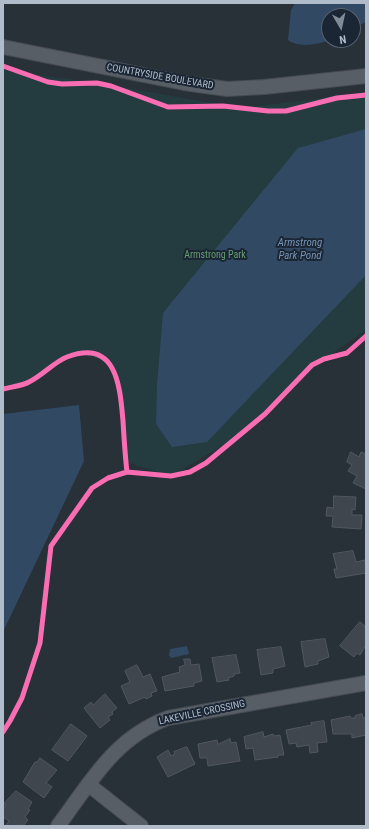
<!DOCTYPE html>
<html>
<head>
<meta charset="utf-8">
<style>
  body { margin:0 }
  #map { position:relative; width:369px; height:829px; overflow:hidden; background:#283038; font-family:"Roboto Condensed",sans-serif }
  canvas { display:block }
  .frame { position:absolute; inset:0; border:4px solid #b1bcca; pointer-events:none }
  .north { position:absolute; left:321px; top:8px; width:40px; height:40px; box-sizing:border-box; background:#1b2634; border:1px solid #576270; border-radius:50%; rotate:171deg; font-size:11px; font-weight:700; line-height:16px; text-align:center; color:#b1bcca }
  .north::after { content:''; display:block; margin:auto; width:14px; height:18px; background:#818b97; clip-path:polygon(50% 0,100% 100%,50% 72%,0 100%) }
</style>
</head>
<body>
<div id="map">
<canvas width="369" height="829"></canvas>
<div class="frame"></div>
<div class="north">N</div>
</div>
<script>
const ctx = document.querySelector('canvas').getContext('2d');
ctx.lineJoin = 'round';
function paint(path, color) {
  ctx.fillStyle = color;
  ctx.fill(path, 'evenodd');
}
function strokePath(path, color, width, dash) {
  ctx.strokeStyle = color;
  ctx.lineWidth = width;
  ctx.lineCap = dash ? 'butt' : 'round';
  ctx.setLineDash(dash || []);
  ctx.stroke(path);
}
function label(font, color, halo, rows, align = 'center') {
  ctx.font = font + ' "Roboto Condensed",sans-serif';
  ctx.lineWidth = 4;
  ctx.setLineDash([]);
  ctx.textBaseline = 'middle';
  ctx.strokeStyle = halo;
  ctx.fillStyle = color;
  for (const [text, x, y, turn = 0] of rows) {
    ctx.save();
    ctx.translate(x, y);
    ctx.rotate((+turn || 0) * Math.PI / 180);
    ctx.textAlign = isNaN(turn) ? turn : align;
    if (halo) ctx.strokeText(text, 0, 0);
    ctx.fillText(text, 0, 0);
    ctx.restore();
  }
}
const green = new Path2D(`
  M 3,70 L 97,83 L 241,108 L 366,93 L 366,330 L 324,359 L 239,436 L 171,476 L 126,462 L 120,390 L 110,363 L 80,353 L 13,387 L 3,388 Z`);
const water = new Path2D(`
  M 295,3 L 366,3 L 366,22 L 353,28 L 353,16 L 329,16 L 329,40 C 318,45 298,48 288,40 L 291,10 Z
  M 366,129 L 366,275 L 207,442 L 172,447 L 156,424 L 157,385 L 163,313 L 298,148 Z
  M 79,405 L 84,461 L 3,632 L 3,414 Z
  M 187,646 L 189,654 L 171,658 L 169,655 L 170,649 Z`);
const building = new Path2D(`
  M 351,452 L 359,457 L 361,452 L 366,454 L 366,489 L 353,483 L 357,476 L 348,471 L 352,465 L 347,462 Z
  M 334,496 L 356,497 L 355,510 L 352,509 L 352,515 L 362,515 L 361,529 L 332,527 L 333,516 L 326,516 L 327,507 L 333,508 Z
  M 353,551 L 356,562 L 365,560 L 366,573 L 336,578 L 334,569 L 337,569 L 333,554 Z
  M 360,622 L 366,627 L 366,645 L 360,655 L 357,653 L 354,657 L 340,646 Z
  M 325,639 L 329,657 L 318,661 L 318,664 L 305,667 L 301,642 Z
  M 281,647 L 285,666 L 273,669 L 273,673 L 261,675 L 257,650 Z
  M 236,655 L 240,673 L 234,674 L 234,676 L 228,678 L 229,680 L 217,682 L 212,658 Z
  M 184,659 L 190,659 L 191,665 L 199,664 L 202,681 L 194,683 L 194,686 L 165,691 L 162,677 L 180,672 L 179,667 L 185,665 Z
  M 137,665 L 143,677 L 150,674 L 157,691 L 151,693 L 152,696 L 146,699 L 145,697 L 129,704 L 121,686 L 130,682 L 125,671 Z
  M 105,694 L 117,708 L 112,712 L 113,714 L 108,717 L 110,720 L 100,728 L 84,708 L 91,702 L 93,705 Z
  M 362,714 L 363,718 L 366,717 L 366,735 L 352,738 L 352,734 L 333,734 L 331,720 L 350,716 L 351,718 L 355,718 L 355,716 Z
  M 324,721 L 327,742 L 317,743 L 318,752 L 310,753 L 309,745 L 297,747 L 296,743 L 289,744 L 286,730 L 312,725 L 311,723 Z
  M 71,724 L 87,736 L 68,761 L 52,750 Z
  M 263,732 L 264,737 L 273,734 L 274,736 L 280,735 L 284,755 L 278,755 L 278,757 L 255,760 L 253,748 L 246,749 L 244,737 Z
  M 230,739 L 231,743 L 236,742 L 240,761 L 208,766 L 207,758 L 200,758 L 198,744 L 217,740 L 218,744 Z
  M 187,747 L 195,764 L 168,777 L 157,757 L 168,750 L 171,756 L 175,754 L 174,752 Z
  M 40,758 L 57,770 L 46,783 L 52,787 L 44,798 L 23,782 L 35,762 L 37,762 Z
  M 16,791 L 32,802 L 28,809 L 30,810 L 25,817 L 28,820 L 23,826 L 5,826 L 9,821 L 3,817 L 3,809 L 6,805 L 4,804 Z`);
const street = new Path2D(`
  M 3,47 L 184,83 L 227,89 L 264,87 L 366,76
  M 89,785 L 141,826
  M 58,826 C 90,783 115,737 168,718 L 366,683`);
const cycleway = new Path2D(`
  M 3,66 L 48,82 L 62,84 L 97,83 L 111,86 L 168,107 L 223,106 L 268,111 L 286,111 L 337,98 L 366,95
  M 3,389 C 11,387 22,386 29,382 C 43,375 54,362 67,357 C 117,338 120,387 123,421 C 124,438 125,455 127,472
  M 3,732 L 10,721 L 22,698 L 40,643 L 51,546 L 92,488 L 108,478 L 127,472 L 171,476 L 190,472 L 206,463 L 265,414 L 312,365 L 324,359 L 347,353 L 366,336`);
const streetNames = [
  ["COUNTRYSIDE BOULEVARD",160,77,10],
  ["LAKEVILLE CROSSING",202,713,-12]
];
const parkNames = [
  ["Armstrong Park",215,255]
];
const waterNames = [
  ["Armstrong",300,243],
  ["Park Pond",300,256]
];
paint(green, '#243c3f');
paint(water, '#324964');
paint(building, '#40464e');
strokePath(building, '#505760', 1);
strokePath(street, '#474c53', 16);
strokePath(street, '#585e66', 14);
strokePath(cycleway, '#f96db3', 5);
label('10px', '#b1bcca', '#1b2634', streetNames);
label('10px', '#669d71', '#1b2634', parkNames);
label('italic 11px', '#7693b4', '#1b2634', waterNames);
</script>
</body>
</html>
